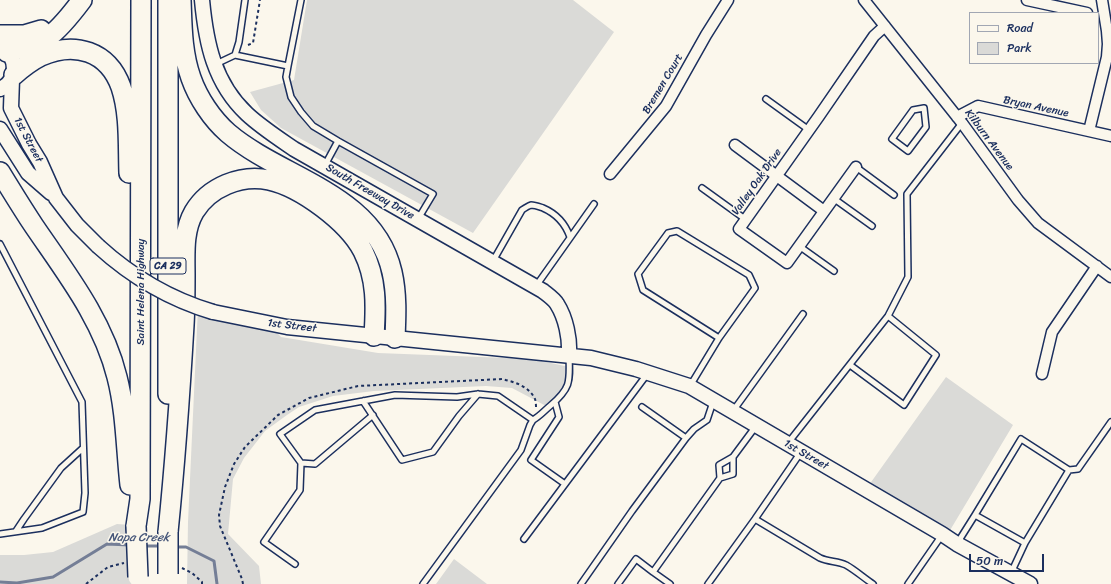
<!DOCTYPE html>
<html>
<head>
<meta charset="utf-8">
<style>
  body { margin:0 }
  #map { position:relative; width:1111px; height:584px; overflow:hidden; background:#fbf7ec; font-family:Sriracha,sans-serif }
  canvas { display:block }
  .legend { position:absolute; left:969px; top:12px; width:130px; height:52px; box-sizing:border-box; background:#fbf7ec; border:1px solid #a1a7b3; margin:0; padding:5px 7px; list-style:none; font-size:12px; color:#1b2f5e }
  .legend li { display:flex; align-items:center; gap:8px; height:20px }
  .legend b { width:20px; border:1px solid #a1a7b3 }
  .scale { position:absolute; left:969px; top:554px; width:75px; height:18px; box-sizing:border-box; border:2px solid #1b2f5e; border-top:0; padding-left:5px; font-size:12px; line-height:14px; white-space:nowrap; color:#1b2f5e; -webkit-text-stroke:3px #fbf7ec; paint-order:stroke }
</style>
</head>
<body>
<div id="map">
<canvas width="1111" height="584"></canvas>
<ul class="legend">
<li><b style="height:5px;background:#fbf7ec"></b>Road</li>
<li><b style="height:11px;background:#dadad7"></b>Park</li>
</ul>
<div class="scale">50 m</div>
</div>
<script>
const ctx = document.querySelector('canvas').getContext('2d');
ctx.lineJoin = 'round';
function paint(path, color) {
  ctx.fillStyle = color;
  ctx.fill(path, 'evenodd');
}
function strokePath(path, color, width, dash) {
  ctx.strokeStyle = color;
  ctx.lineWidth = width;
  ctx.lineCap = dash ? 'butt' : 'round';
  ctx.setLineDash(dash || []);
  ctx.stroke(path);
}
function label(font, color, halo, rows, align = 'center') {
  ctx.font = font + ' Sriracha,sans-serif';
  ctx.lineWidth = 3;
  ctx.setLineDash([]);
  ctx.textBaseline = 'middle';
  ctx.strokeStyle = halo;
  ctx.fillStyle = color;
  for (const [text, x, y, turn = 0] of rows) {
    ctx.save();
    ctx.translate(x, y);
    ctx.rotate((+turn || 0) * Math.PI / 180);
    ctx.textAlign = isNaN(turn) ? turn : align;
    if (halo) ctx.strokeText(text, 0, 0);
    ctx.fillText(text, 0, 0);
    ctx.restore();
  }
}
const green = new Path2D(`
  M 307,0 L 573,0 L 614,32 L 473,233 L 281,128 L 261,110 L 250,92 L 294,80 Z
  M 198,307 L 269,324 L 281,337 L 378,353 L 533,359 L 569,367 L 567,388 L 548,407 L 512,388 L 486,386 L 374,391 L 333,396 L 299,407 L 287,415 L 265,431 L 244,458 L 233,479 L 228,534 L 259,566 L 261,584 L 187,584 L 188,522 Z
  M 946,377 L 1013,425 L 949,532 L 869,485 Z
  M 117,524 L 131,525 L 135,584 L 0,584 L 0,555 L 24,555 L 53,552 Z
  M 454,559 L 487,584 L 436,584 Z`);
const stream = new Path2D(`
  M 144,546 L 162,546
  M 174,547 L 186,547 L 214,561 L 217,584
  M 0,582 L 17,583 L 53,577 L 107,544 L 130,545`);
const path = new Path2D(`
  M 248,45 L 253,43 L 260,0
  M 182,568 L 192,573 L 202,582 L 202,584
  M 86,584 L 108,567 L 124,563
  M 243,584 L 242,579 L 220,526 L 219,515 L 225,487 L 234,464 L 245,447 L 278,415 L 309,398 L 358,386 L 502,379 C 514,382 529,386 535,399 C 536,402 536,406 536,409`);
const lane = new Path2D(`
  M 235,55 L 239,42 L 245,0
  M 216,64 L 235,55 L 288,66 L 301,0
  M 288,66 L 286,77 L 291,97 L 301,112 L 313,126 L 338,141 L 433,194 L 418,219
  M 766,99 L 809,130
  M 924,108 L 926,127 L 908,151 L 892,139 L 913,110 Z
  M 325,165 L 338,141
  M 856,167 L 894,195
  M 702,188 L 745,219
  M 833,198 L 872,226
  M 0,244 L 82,402 L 85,493 L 83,512 L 42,528 L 0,534
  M 799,246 L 834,271
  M 493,261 L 522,210 C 525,208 528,206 531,205 C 535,205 540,207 543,208 C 557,214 565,223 570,237
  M 536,286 L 594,204
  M 850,365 L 904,405 L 936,355 L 888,316
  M 690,386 L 719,338 L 755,288 L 749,275 L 677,231 L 668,233 L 638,274 L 643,290 L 719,338
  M 363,401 L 402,460 L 433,452 L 459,416 L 478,394
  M 555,402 L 559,417 L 531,460 L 565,484
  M 642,407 L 686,438
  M 733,411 L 803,314
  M 788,443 L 888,316 L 908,277 L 907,194 L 962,123
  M 733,457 L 733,474 L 720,478 L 719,465 L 733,457 L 756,426
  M 301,463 L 315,464 L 373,415
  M 975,515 L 1025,543
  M 755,519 L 820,558 C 829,562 838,561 846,565 C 855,570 864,578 873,584
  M 16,531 L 24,519 L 61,468 L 83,448
  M 524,539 L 648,373
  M 958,542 L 975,515 L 1021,439 L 1069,470 L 1078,469 L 1111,422
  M 295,564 L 264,542 L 300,490 L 301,463 L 280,434 L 315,410 L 395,395 L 457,397 L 478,394 L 498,396 L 533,420 C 540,416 544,411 550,406 C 571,388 570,382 569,356
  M 653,572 L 670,584
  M 1011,573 L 1025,543 L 1069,470
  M 423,584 L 521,450 L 530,425 L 533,420
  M 581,584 L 632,511 L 686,438 L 694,429 L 707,420 L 713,402
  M 618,584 L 636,559 L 653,572 L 720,478
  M 708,584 L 755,519 L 801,452
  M 908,584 L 942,535`);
const street = new Path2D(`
  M 864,0 L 962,123 L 1018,200 L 1038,223 L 1111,277
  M 1027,0 L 1087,13
  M 957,117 L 978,106 L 1111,136
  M 1089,131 L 1107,57 L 1108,44 L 1107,31 L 1102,0
  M 735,145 L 824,211
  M 856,167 L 787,263 L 739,229 L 819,116 L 874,36 L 885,26
  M 610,174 L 666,106 L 706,35 L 728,0
  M 1042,374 L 1052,332 L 1097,266`);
const secondary = new Path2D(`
  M 202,0 C 206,43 214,83 247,114 C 261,127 278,138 294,149 L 543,291 C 548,295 554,299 557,304 C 566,318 570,339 569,355
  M 12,79 L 11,108 L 29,144 L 40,162 L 56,198 L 77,225 L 98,246
  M 0,89 C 18,81 19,56 0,48
  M 0,129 L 28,173 L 51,193
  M 213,312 L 287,327 L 591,358 L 636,369 L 689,386 L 942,534 L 957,544 L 1030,584`);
const highway = new Path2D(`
  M 168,0 L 168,394
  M 181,0 C 182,26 182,53 191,78 C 198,98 212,119 228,133 C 282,179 374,193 392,272 C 397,294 396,316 395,338
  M 0,35 L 24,35 L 41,30
  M 7,52 C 20,48 36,45 48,37 C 60,29 73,12 82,0
  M 14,75 C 22,68 31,61 41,56 C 75,41 108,51 121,87 C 130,114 128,145 129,173
  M 0,172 C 11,190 22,208 34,226 C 66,273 103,320 117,377 C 126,412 126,449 130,485
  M 136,526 L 140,499 L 141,0
  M 168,532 C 175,463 180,394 184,325 C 185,308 185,292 185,275 C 185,254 183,231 194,212 C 209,187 241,174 269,180 C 301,187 348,222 363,251 C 377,279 376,306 374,336`);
const secondaryBridge = new Path2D(`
  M 98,246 C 132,277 169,299 213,312`);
const highwayBridge = new Path2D(`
  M 136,526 L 138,577
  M 168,532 L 168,574`);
const shields = [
  [168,266,36]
];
const shieldNames = [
  ["CA 29",168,266]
];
const streetNames = [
  ["Bremen Court",663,84,-59],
  ["Bryan Avenue",1036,107,12],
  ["1st Street",28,140,62],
  ["Kilburn Avenue",989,140,53],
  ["Valley Oak Drive",757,182,-55],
  ["South Freeway Drive",370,192,30],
  ["Saint Helena Highway",141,292,-90],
  ["1st Street",292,326,7],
  ["1st Street",806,455,30]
];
const waterNames = [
  ["Napa Creek",139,538]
];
paint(green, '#dadad7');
strokePath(stream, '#747e96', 3);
strokePath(lane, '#1b2f5e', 8);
strokePath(street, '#1b2f5e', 13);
strokePath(secondary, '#1b2f5e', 17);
strokePath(highway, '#1b2f5e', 22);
strokePath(path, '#1b2f5e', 2, [3, 3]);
strokePath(lane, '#fbf7ec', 5);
strokePath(street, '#fbf7ec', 10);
strokePath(secondary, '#fbf7ec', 14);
strokePath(highway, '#fbf7ec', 19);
strokePath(secondaryBridge, '#1b2f5e', 17, []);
strokePath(highwayBridge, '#1b2f5e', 22, []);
strokePath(secondaryBridge, '#fbf7ec', 14);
strokePath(highwayBridge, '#fbf7ec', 19);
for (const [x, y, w] of shields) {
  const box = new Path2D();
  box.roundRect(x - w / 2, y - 8, w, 16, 3);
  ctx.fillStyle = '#fbf7ec';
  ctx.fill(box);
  strokePath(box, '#1b2f5e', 1);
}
label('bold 10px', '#1b2f5e', null, shieldNames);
label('11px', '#1b2f5e', '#fbf7ec', streetNames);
label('italic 12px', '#47577a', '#fbf7ec', waterNames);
</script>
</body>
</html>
